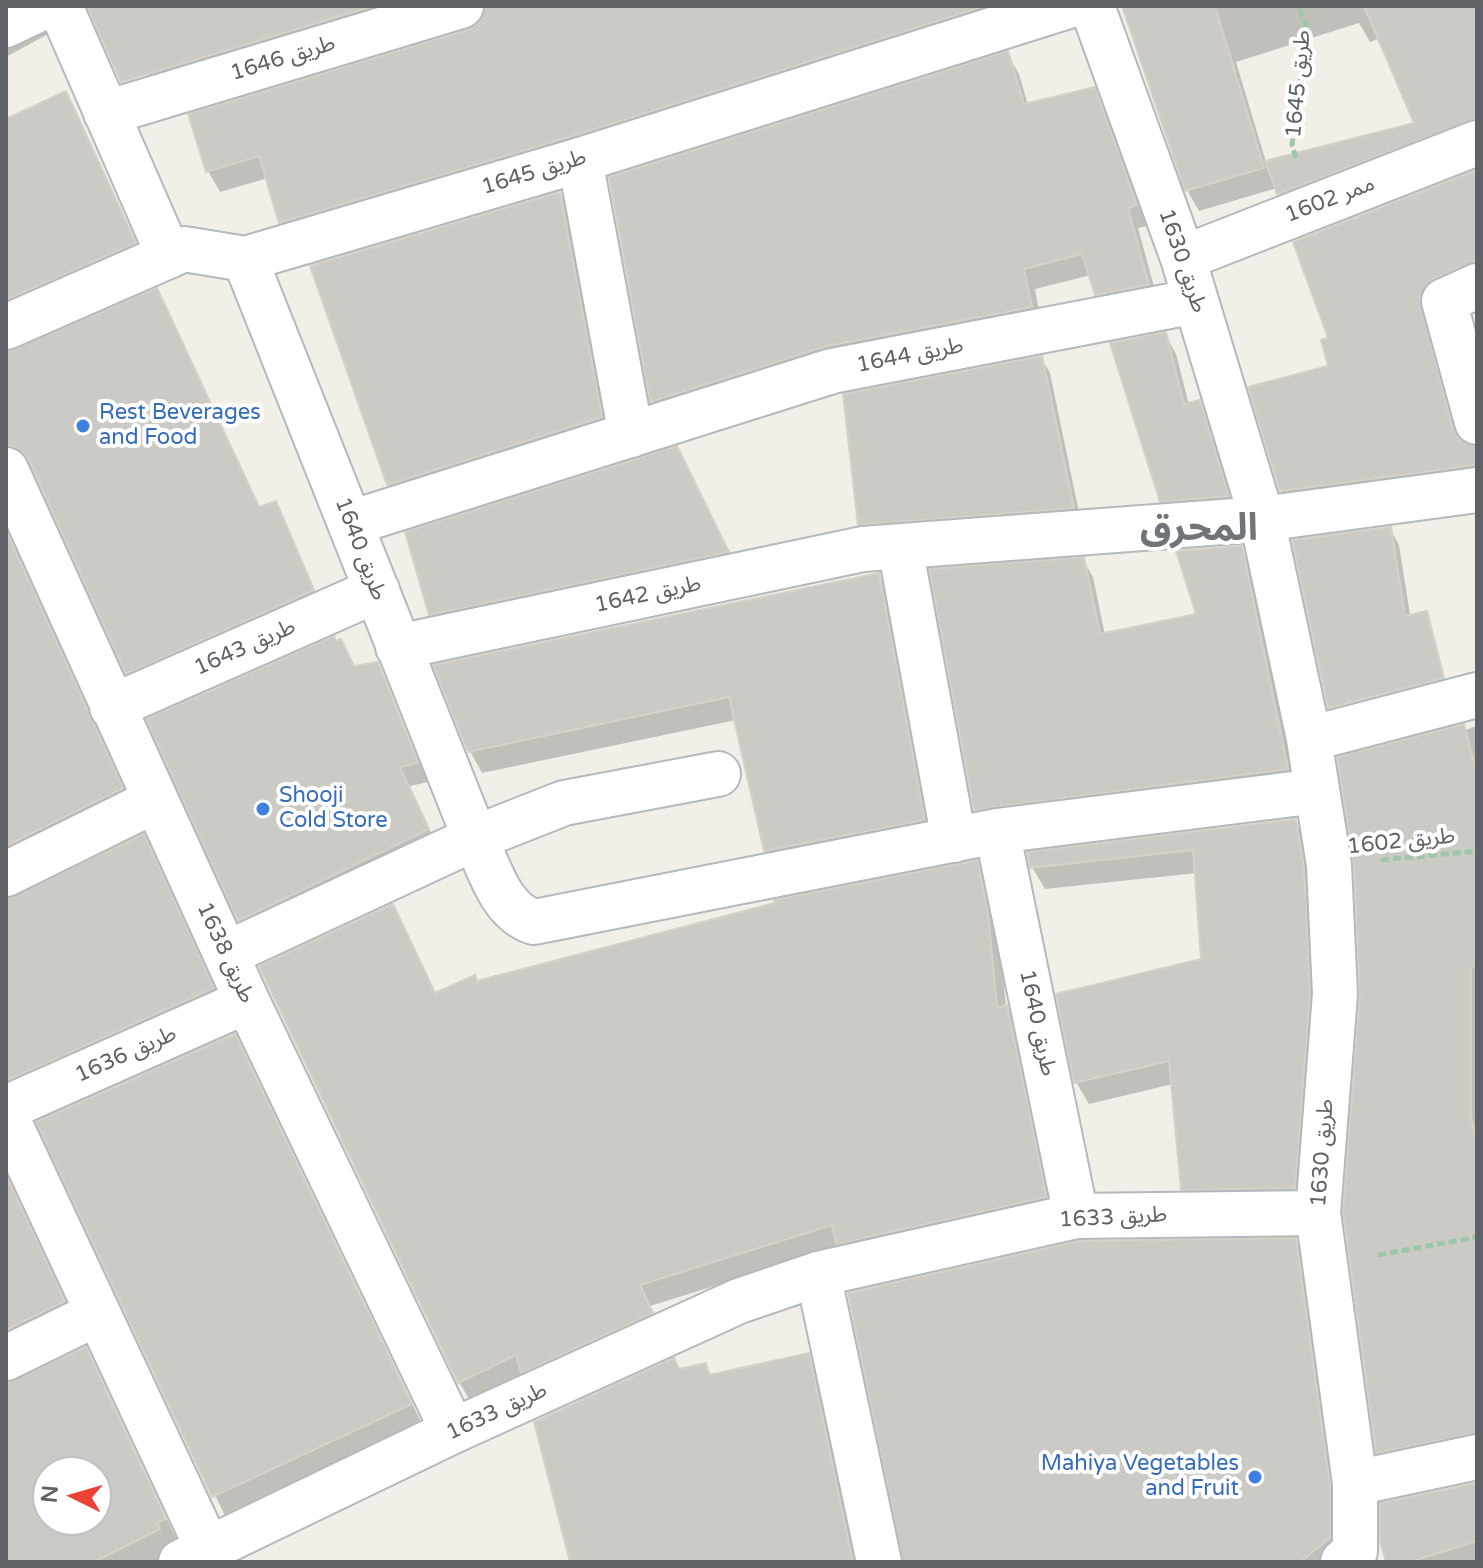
<!DOCTYPE html>
<html>
<head>
<meta charset="utf-8">
<style>
  body { margin:0 }
  #map { position:relative; width:1483px; height:1568px; overflow:hidden; background:#f1efe8; font-family:"Varela Round",sans-serif }
  canvas { display:block }
  .frame { position:absolute; inset:0; border:8px solid #5f6368; pointer-events:none }
  .north { position:absolute; left:32px; top:1456px; width:80px; height:80px; box-sizing:border-box; background:#fff; border:2px solid #bfc1c3; border-radius:50%; rotate:275deg; font-size:22px; font-weight:700; line-height:32px; text-align:center; color:#5f6368 }
  .north::after { content:''; display:block; margin:auto; width:28px; height:36px; background:#ea4335; clip-path:polygon(50% 0,100% 100%,50% 72%,0 100%) }
</style>
</head>
<body>
<div id="map">
<canvas width="1483" height="1568"></canvas>
<div class="frame"></div>
<div class="north">N</div>
</div>
<script>
const ctx = document.querySelector('canvas').getContext('2d');
ctx.lineJoin = 'round';
function paint(path, color) {
  ctx.fillStyle = color;
  ctx.fill(path, 'evenodd');
}
function strokePath(path, color, width, dash) {
  ctx.strokeStyle = color;
  ctx.lineWidth = width;
  ctx.lineCap = dash ? 'butt' : 'round';
  ctx.setLineDash(dash || []);
  ctx.stroke(path);
}
function label(font, color, halo, rows, align = 'center') {
  ctx.font = font + ' "Varela Round","Noto Sans Arabic",sans-serif';
  ctx.lineWidth = 8;
  ctx.setLineDash([]);
  ctx.textBaseline = 'middle';
  ctx.strokeStyle = halo;
  ctx.fillStyle = color;
  for (const [text, x, y, turn = 0] of rows) {
    ctx.save();
    ctx.translate(x, y);
    ctx.rotate((+turn || 0) * Math.PI / 180);
    ctx.textAlign = isNaN(turn) ? turn : align;
    if (halo) ctx.strokeText(text, 0, 0);
    ctx.fillText(text, 0, 0);
    ctx.restore();
  }
}
const shadow = new Path2D(`
  M 6,6 L 52,32 L 6,57 Z
  M 128,6 L 455,6 L 159,95 L 147,74 Z
  M 487,6 L 1063,6 L 293,243 L 281,222 L 268,178 L 220,192 L 208,171 L 469,32 L 480,25 Z
  M 1125,6 L 1477,6 L 1477,142 L 1291,215 L 1277,188 L 1199,211 L 1187,190 ZM 1359,23 L 1370,42 L 1380,38 L 1417,124 L 1266,162 L 1236,62 Z
  M 1007,53 L 1019,74 L 1028,105 L 1094,89 L 1105,110 L 1147,226 L 1138,228 L 1159,305 L 1109,315 L 1091,275 L 1035,289 L 1042,327 L 664,422 L 652,401 L 611,179 Z
  M 65,94 L 149,268 L 22,324 L 6,295 L 6,121 Z
  M 1477,172 L 1477,285 L 1430,319 L 1462,443 L 1477,448 L 1477,488 L 1294,512 L 1282,491 L 1330,367 L 1330,339 Z
  M 560,194 L 569,211 L 611,434 L 398,501 L 389,485 L 312,267 Z
  M 156,291 L 261,509 L 275,503 L 327,616 L 142,698 L 37,474 L 23,470 L 6,475 L 6,357 Z
  M 1165,334 L 1176,354 L 1189,405 L 1199,402 L 1210,422 L 1239,516 L 1174,521 L 1162,501 Z
  M 1041,358 L 1050,373 L 1081,522 L 868,538 L 860,524 Z
  M 687,468 L 739,571 L 442,634 L 431,614 Z
  M 6,528 L 136,814 L 6,879 Z
  M 1390,529 L 1399,545 L 1416,652 L 1323,677 Z
  M 1241,548 L 1251,565 L 1297,786 L 986,827 L 976,809 L 1083,560 L 1093,577 L 1105,635 L 1198,616 Z
  M 878,575 L 891,597 L 936,841 L 778,872 L 765,851 L 736,720 L 482,773 L 470,751 Z
  M 377,664 L 428,782 L 410,786 L 438,849 L 251,939 L 240,920 L 355,668 Z
  M 1477,726 L 1477,1453 L 1388,1470 L 1378,1452 L 1465,730 Z
  M 1295,821 L 1308,843 L 1322,1017 L 1307,1210 L 1196,1211 L 1183,1189 L 1173,1084 L 1089,1104 L 1076,1082 L 1203,960 L 1197,873 L 1045,889 L 1032,867 Z
  M 143,837 L 227,1014 L 6,1113 L 6,900 Z
  M 976,863 L 988,883 L 999,935 L 1006,1006 L 1018,1028 L 1057,1218 L 840,1247 L 650,1306 L 663,1334 L 471,1402 L 459,1382 L 393,906 L 436,995 Z
  M 234,1036 L 424,1428 L 227,1520 L 39,1123 Z
  M 6,1174 L 78,1327 L 6,1363 Z
  M 1295,1240 L 1308,1262 L 1342,1508 L 1339,1562 L 905,1562 Z
  M 85,1349 L 179,1544 L 173,1555 L 158,1562 L 6,1562 L 6,1385 ZM 48,1472 L 96,1472 L 96,1520 L 48,1520 Z
  M 808,1355 L 821,1377 L 860,1562 L 572,1562 L 705,1365 L 712,1376 Z
  M 1477,1485 L 1477,1562 L 1388,1562 Z`);
const building = new Path2D(`
  M 87,6 L 374,6 L 121,82 Z
  M 485,6 L 985,6 L 573,136 L 279,223 L 259,156 L 206,172 L 188,114 L 468,30 L 480,22 Z
  M 1122,6 L 1215,6 L 1264,168 L 1185,191 Z
  M 1364,6 L 1477,6 L 1477,119 L 1277,194 L 1265,161 L 1414,123 Z
  M 1008,51 L 1024,104 L 1095,87 L 1137,205 L 1128,208 L 1149,285 L 1095,295 L 1082,254 L 1024,269 L 1032,307 L 827,346 L 650,402 L 609,177 Z
  M 66,91 L 136,243 L 6,300 L 6,119 Z
  M 1477,170 L 1477,261 L 1433,279 L 1419,297 L 1453,429 L 1460,440 L 1477,446 L 1477,465 L 1280,491 L 1248,387 L 1328,366 L 1321,340 L 1328,338 L 1293,242 Z
  M 560,192 L 602,417 L 387,485 L 310,266 Z
  M 157,288 L 259,507 L 276,501 L 314,590 L 126,674 L 29,460 L 20,449 L 6,445 L 6,352 Z
  M 1166,332 L 1184,404 L 1200,400 L 1229,496 L 1160,502 L 1110,343 Z
  M 1042,356 L 1074,508 L 858,525 L 843,394 Z
  M 677,446 L 729,552 L 429,615 L 405,532 Z
  M 1391,527 L 1405,616 L 1427,611 L 1444,678 L 1328,708 L 1292,540 Z
  M 6,530 L 123,788 L 6,846 Z
  M 1242,546 L 1288,769 L 974,810 L 929,569 L 1084,557 L 1100,634 L 1196,614 L 1176,551 Z
  M 879,573 L 925,820 L 764,851 L 729,697 L 468,752 L 433,665 Z
  M 334,636 L 336,641 L 341,639 L 354,666 L 378,662 L 418,763 L 400,767 L 429,829 L 238,921 L 146,719 Z
  M 1464,724 L 1477,774 L 1477,967 L 1471,968 L 1471,1117 L 1477,1143 L 1477,1433 L 1376,1453 L 1343,1212 L 1360,993 L 1354,864 L 1337,757 Z
  M 1296,819 L 1304,868 L 1310,994 L 1295,1188 L 1181,1190 L 1169,1061 L 1074,1083 L 1056,994 L 1201,959 L 1193,850 L 1030,868 L 1027,852 Z
  M 144,834 L 214,988 L 6,1081 L 6,899 Z
  M 978,860 L 988,913 L 997,1008 L 1007,1005 L 1047,1197 L 836,1244 L 832,1225 L 640,1285 L 653,1313 L 521,1373 L 516,1355 L 458,1383 L 259,966 L 393,904 L 435,993 L 475,975 L 477,981 L 775,903 L 774,900 Z
  M 235,1034 L 412,1404 L 212,1497 L 36,1122 Z
  M 6,1175 L 65,1301 L 6,1330 Z
  M 1296,1238 L 1330,1485 L 1330,1538 L 1300,1562 L 903,1562 L 848,1293 L 1079,1241 Z
  M 86,1347 L 166,1519 L 157,1523 L 160,1529 L 94,1562 L 6,1562 L 6,1383 ZM 48,1472 L 96,1472 L 96,1520 L 48,1520 Z
  M 809,1353 L 853,1562 L 570,1562 L 534,1422 L 674,1358 L 679,1369 L 706,1363 L 709,1375 Z
  M 1477,1483 L 1477,1541 L 1410,1562 L 1386,1562 L 1380,1542 L 1380,1503 Z`);
const path = new Path2D(`
  M 1296,158 L 1292,145 L 1307,28 L 1298,6
  M 1381,860 L 1477,851
  M 1378,1255 L 1477,1237`);
const minor = new Path2D(`
  M 60,6 L 169,256
  M 1092,6 L 1183,258 L 1262,519 L 1309,739 L 1329,865 L 1335,994 L 1318,1213 L 1355,1483 L 1355,1551 L 1343,1562
  M 6,25 L 46,6
  M 106,113 L 461,6
  M 580,160 L 631,435
  M 1183,258 L 1477,143
  M 245,259 L 475,838 C 490,869 500,911 534,922 L 997,831 L 1317,791
  M 1477,286 L 1444,301 L 1477,422
  M 6,327 L 184,249 L 245,259 L 580,160 L 1068,6
  M 6,470 L 247,1001 L 453,1431
  M 351,523 L 832,371 L 1196,301
  M 900,547 L 954,840
  M 398,647 L 863,549 L 1262,519 L 1477,490
  M 112,707 L 377,590
  M 1309,739 L 1477,695
  M 997,831 L 1076,1216
  M 6,874 L 154,801
  M 226,954 L 475,838 L 564,803 L 718,774
  M 6,1108 L 247,1001
  M 6,1116 L 208,1549
  M 818,1274 L 879,1562
  M 6,1358 L 98,1313
  M 1355,1483 L 1477,1457
  M 181,1562 L 453,1431 L 739,1301 L 818,1274 L 1076,1216 L 1318,1213`);
const markers = [
  [83,426,8,"#3f7fe0"],
  [263,809,8,"#3f7fe0"],
  [1255,1477,8,"#3f7fe0"]
];
const streetNames = [
  ["طريق 1646",283,59,-17],
  ["طريق 1645",1299,84,-85],
  ["طريق 1645",534,173,-17],
  ["ممر 1602",1330,200,-21],
  ["طريق 1630",1182,261,71],
  ["طريق 1644",910,356,-11],
  ["طريق 1640",360,549,69],
  ["طريق 1642",648,595,-12],
  ["طريق 1643",245,648,-24],
  ["طريق 1602",1401,842,-6],
  ["طريق 1638",225,953,65],
  ["طريق 1640",1037,1023,78],
  ["طريق 1636",126,1055,-24],
  ["طريق 1630",1323,1153,-86],
  ["طريق 1633",1113,1218,-3],
  ["طريق 1633",497,1412,-25]
];
const shopNames = [
  ["Rest Beverages",99,413],
  ["and Food",99,438],
  ["Shooji",279,796],
  ["Cold Store",279,821],
  ["Mahiya Vegetables",1239,1464,"right"],
  ["and Fruit",1239,1489,"right"]
];
const townNames = [
  ["المحرق",1199,530]
];
paint(shadow, '#0003');
paint(building, '#cccac5');
strokePath(building, '#d6d1c6', 2);
strokePath(minor, '#b5b8bc', 48);
strokePath(path, '#9cc7a9', 5, [8, 4]);
strokePath(minor, '#fff', 44);
for (const [x, y, r, color] of markers) {
  const dot = new Path2D();
  dot.arc(x, y, r, 0, 2 * Math.PI);
  ctx.fillStyle = color;
  ctx.fill(dot);
  strokePath(dot, '#fff', 3);
}
label('22px', '#5f6368', '#fff', streetNames);
label('22px', '#366cbe', '#fff', shopNames, 'left');
label('bold 38px', '#70757a', '#fff', townNames);
</script>
</body>
</html>
